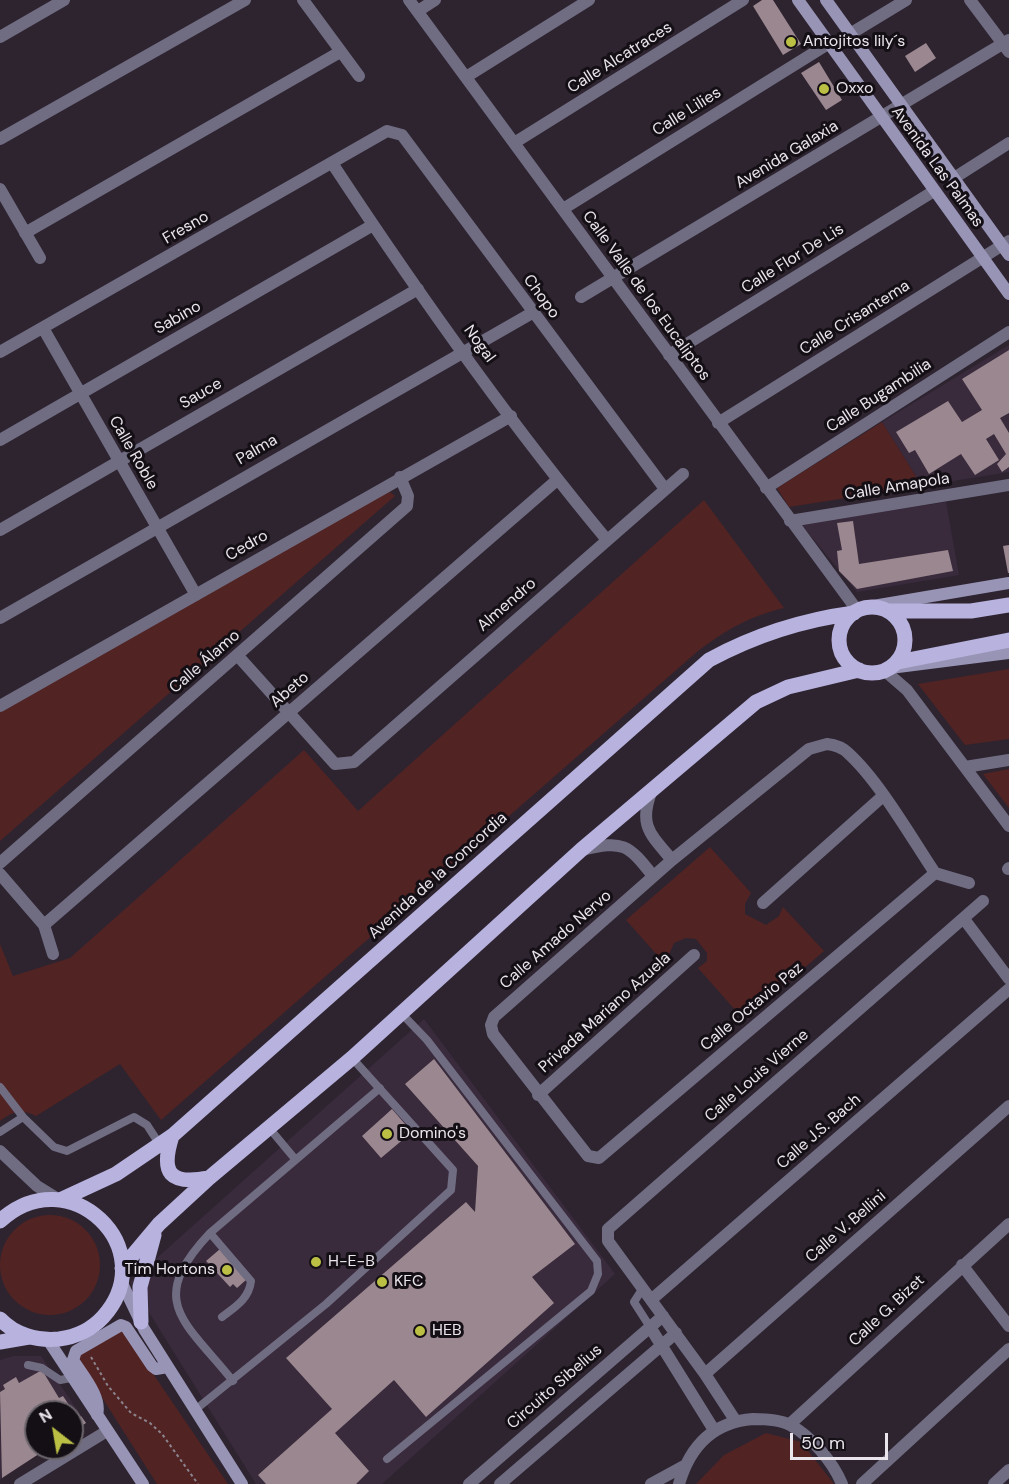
<!DOCTYPE html>
<html>
<head>
<meta charset="utf-8">
<style>
  body { margin:0 }
  #map { position:relative; width:1009px; height:1484px; overflow:hidden; background:#2e2430; font-family:"DM Sans",sans-serif }
  canvas { display:block }
  .north { position:absolute; left:24px; top:1400px; width:60px; height:60px; box-sizing:border-box; background:#140f15; border:2px solid #6a646b; border-radius:50%; rotate:329deg; font-size:16px; font-weight:700; line-height:24px; text-align:center; color:#eae4ec }
  .north::after { content:''; display:block; margin:auto; width:21px; height:27px; background:#bbc045; clip-path:polygon(50% 0,100% 100%,50% 72%,0 100%) }
  .scale { position:absolute; left:790px; top:1433px; width:98px; height:27px; box-sizing:border-box; border:3px solid #eae4ec; border-top:0; padding-left:8px; font-size:18px; line-height:21px; white-space:nowrap; color:#eae4ec; -webkit-text-stroke:4px #140f15; paint-order:stroke }
</style>
</head>
<body>
<div id="map">
<canvas width="1009" height="1484"></canvas>
<div class="north">N</div>
<div class="scale">50 m</div>
</div>
<script>
const ctx = document.querySelector('canvas').getContext('2d');
ctx.lineJoin = 'round';
function paint(path, color) {
  ctx.fillStyle = color;
  ctx.fill(path, 'evenodd');
}
function strokePath(path, color, width, dash) {
  ctx.strokeStyle = color;
  ctx.lineWidth = width;
  ctx.lineCap = dash ? 'butt' : 'round';
  ctx.setLineDash(dash || []);
  ctx.stroke(path);
}
function label(font, color, halo, rows, align = 'center') {
  ctx.font = font + ' "DM Sans",sans-serif';
  ctx.lineWidth = 6;
  ctx.setLineDash([]);
  ctx.textBaseline = 'middle';
  ctx.strokeStyle = halo;
  ctx.fillStyle = color;
  for (const [text, x, y, turn = 0] of rows) {
    ctx.save();
    ctx.translate(x, y);
    ctx.rotate((+turn || 0) * Math.PI / 180);
    ctx.textAlign = isNaN(turn) ? turn : align;
    if (halo) ctx.strokeText(text, 0, 0);
    ctx.fillText(text, 0, 0);
    ctx.restore();
  }
}
const built = new Path2D(`
  M 1009,345 L 1009,472 L 922,486 L 882,422 Z
  M 946,502 L 959,575 L 857,592 L 801,524 Z
  M 424,1019 L 615,1274 L 382,1484 L 256,1484 L 130,1282 Z
  M 13,1356 L 41,1356 L 86,1423 L 72,1432 L 72,1412 L 36,1412 L 36,1448 L 48,1448 L 0,1480 L 0,1360 Z`);
const green = new Path2D(`
  M 882,422 L 922,486 L 789,507 L 777,488 Z
  M 386,489 L 395,496 L 0,841 L 0,712 Z
  M 704,500 L 784,608 C 750,616 726,630 698,651 L 161,1120 L 120,1064 L 36,1116 C 21,1109 14,1111 0,1121 L 0,944 L 13,976 L 70,958 L 304,750 L 358,811 Z
  M 1009,669 L 1009,739 L 965,745 L 918,684 Z
  M 1009,769 L 1009,808 L 983,774 Z
  M 710,847 L 751,893 L 745,904 L 745,914 L 766,925 L 779,916 L 783,907 L 824,951 L 744,1020 L 698,968 L 707,961 L 707,953 L 696,939 L 686,938 L 674,943 L 665,964 L 626,920 Z
  M0 1265a50 50 0 1 1 100 0a50 50 0 1 1-100 0Z
  M 122,1328 L 228,1484 L 157,1484 L 75,1355 Z
  M 766,1433 L 801,1442 L 834,1484 L 696,1484 L 724,1455 Z`);
const building = new Path2D(`
  M 762,0 L 773,0 L 801,44 L 783,55 L 753,6 Z
  M 926,43 L 936,58 L 915,72 L 905,56 Z
  M 819,62 L 842,100 L 826,110 L 801,73 Z
  M 1009,350 L 1009,413 L 1000,418 L 1009,433 L 1009,467 L 1002,472 L 997,464 L 1006,454 L 994,434 L 986,439 L 999,460 L 975,475 L 961,454 L 929,474 L 915,450 L 909,453 L 896,432 L 948,401 L 962,422 L 982,410 L 962,379 Z
  M 853,521 L 859,564 L 948,550 L 953,571 L 857,589 L 839,571 L 837,551 L 842,550 L 837,523 Z
  M 1009,545 L 1009,573 L 1008,573 L 1003,546 Z
  M 434,1059 L 575,1244 L 532,1277 L 554,1303 L 426,1417 L 394,1380 L 335,1433 L 369,1471 L 356,1484 L 266,1484 L 258,1475 L 332,1409 L 286,1358 L 466,1202 L 475,1212 L 478,1166 L 405,1084 Z
  M 392,1109 L 412,1132 L 381,1158 L 362,1136 Z
  M 220,1249 L 247,1279 L 237,1288 L 233,1284 L 230,1287 L 206,1261 Z
  M 42,1370 L 59,1398 L 63,1396 L 71,1408 L 64,1412 L 36,1412 L 36,1429 L 25,1436 L 33,1447 L 36,1445 L 36,1448 L 48,1448 L 2,1478 L 0,1392 L 5,1389 L 3,1385 L 16,1377 L 19,1383 Z
  M 81,1416 L 86,1423 L 72,1432 L 72,1422 Z`);
const path = new Path2D(`
  M 91,1357 L 108,1386 L 131,1413 L 150,1423 L 162,1434 L 198,1484`);
const lane = new Path2D(`
  M 0,1087 L 23,1117
  M 270,1129 L 295,1159
  M 0,1132 L 23,1117 L 54,1147 L 67,1151 L 134,1117 L 147,1125 L 160,1145
  M 210,1233 L 251,1281 C 249,1299 235,1307 222,1317
  M 643,1288 L 634,1302 L 650,1327
  M 28,1365 L 42,1368 L 60,1380 L 71,1378
  M 233,1381 C 185,1321 145,1302 210,1233 L 380,1088
  M 195,1410 L 326,1304 L 451,1190 L 453,1170 L 352,1058
  M 387,1459 L 591,1291 L 598,1274 L 597,1261 L 427,1040 L 402,1014`);
const street = new Path2D(`
  M 303,0 L 359,76
  M 409,0 L 857,610
  M 970,0 L 1009,52
  M 418,11 L 435,0
  M 850,34 L 906,0
  M 0,37 L 64,0
  M 466,77 L 589,0
  M 0,139 L 245,0
  M 514,143 L 743,0
  M 332,163 C 417,292 508,421 607,540
  M 954,178 L 1009,143
  M 0,189 L 40,258
  M 563,209 L 828,44
  M 25,233 L 340,52
  M 581,297 L 1009,40
  M 43,328 L 196,595
  M 0,352 L 387,131 L 402,135 L 665,489
  M 669,355 L 934,191
  M 718,423 L 1009,241
  M 0,440 L 373,225
  M 766,488 L 1009,332
  M 790,521 L 1009,485
  M 0,530 L 418,289
  M 0,618 L 532,313
  M 238,656 L 335,764 L 354,762 L 683,474
  M 885,671 L 907,690 L 1009,826
  M 0,706 L 511,416
  M 827,744 C 836,745 842,747 848,753 C 879,781 911,837 935,873 L 599,1158 L 588,1156 L 493,1034 L 491,1025 L 494,1017 L 672,860 L 809,749 Z
  M 965,767 L 1009,760
  M 652,790 C 638,825 650,834 672,860
  M 582,850 C 623,840 628,844 653,876
  M 0,863 L 407,506 L 408,496 L 400,477
  M 1008,869 L 1009,868
  M 935,873 L 969,883
  M 0,874 L 44,925 L 53,954
  M 763,903 L 883,796
  M 964,919 L 1009,979
  M 44,925 L 557,480
  M 538,1095 L 694,955
  M 0,1151 L 37,1186 L 58,1199
  M 962,1265 L 1009,1326
  M 651,1300 L 1009,989
  M 650,1327 L 714,1430
  M 705,1374 L 1009,1106
  M 735,1420 L 705,1374 L 608,1241 L 608,1229 L 983,901
  M 790,1424 L 1009,1224
  M 20,1484 L 107,1431
  M 469,1484 L 663,1316
  M 500,1484 L 676,1333
  M 651,1484 L 684,1466
  M 679,1484 C 690,1446 713,1422 753,1419 C 764,1419 781,1420 790,1425 C 811,1436 833,1462 842,1484
  M 862,1484 L 1009,1349
  M 994,1484 L 1009,1470`);
const secondary = new Path2D(`
  M 798,0 L 1009,294
  M 826,0 L 1009,255
  M 873,606 L 1009,583
  M 890,668 L 1009,653
  M 121,1281 L 144,1329 L 242,1484
  M 48,1340 L 143,1484
  M 97,1415 C 102,1397 83,1376 73,1360 L 76,1351 L 121,1325 L 126,1327 L 152,1366 L 156,1369 L 168,1367`);
const primary = new Path2D(`
  M839 640a33 33 0 1 1 66 0a33 33 0 1 1-66 0Z
  M 890,611 L 971,611 L 1009,605
  M 898,662 L 1009,640
  M 172,1136 C 160,1174 170,1185 209,1178
  M 62,1199 L 116,1174 L 172,1136 L 709,660 C 755,635 802,620 854,613
  M 0,1221 C 69,1157 164,1249 103,1317 C 91,1330 75,1337 59,1339 C 37,1341 15,1335 0,1319
  M 122,1268 L 159,1224 L 209,1178 L 352,1058 L 581,850 L 756,702 L 788,687 L 859,670
  M 141,1322 L 140,1287 L 154,1235
  M 0,1342 L 29,1337`);
const markers = [
  [791,42,6,"#bbc045"],
  [824,89,6,"#bbc045"],
  [387,1134,6,"#bbc045"],
  [316,1262,6,"#bbc045"],
  [227,1270,6,"#bbc045"],
  [382,1282,6,"#bbc045"],
  [420,1331,6,"#bbc045"]
];
const poiNames = [
  ["Antojitos lily´s",803,42],
  ["Oxxo",836,89],
  ["Domino's",399,1134],
  ["H-E-B",328,1262],
  ["Tim Hortons",215,1270,"right"],
  ["KFC",394,1282],
  ["HEB",432,1331]
];
const streetNames = [
  ["Calle Alcatraces",620,58,-32],
  ["Calle Lilies",687,112,-32],
  ["Avenida Galaxia",787,155,-31],
  ["Avenida Las Palmas",937,167,54],
  ["Fresno",186,228,-30],
  ["Calle Flor De Lis",793,259,-32],
  ["Calle Valle de los Eucaliptos",646,296,54],
  ["Chopo",541,297,54],
  ["Sabino",178,318,-30],
  ["Calle Crisantema",855,318,-32],
  ["Nogal",479,344,54],
  ["Sauce",201,394,-30],
  ["Calle Bugambilia",879,396,-33],
  ["Palma",257,450,-30],
  ["Calle Roble",133,453,60],
  ["Calle Amapola",897,487,-9],
  ["Cedro",247,546,-30],
  ["Almendro",507,605,-41],
  ["Calle Álamo",205,662,-41],
  ["Abeto",290,690,-41],
  ["Avenida de la Concordia",438,876,-42],
  ["Calle Amado Nervo",556,940,-41],
  ["Calle Octavio Paz",752,1007,-40],
  ["Privada Mariano Azuela",605,1013,-42],
  ["Calle Louis Vierne",757,1076,-41],
  ["Calle J.S. Bach",819,1132,-41],
  ["Calle V. Bellini",846,1227,-41],
  ["Calle G. Bizet",887,1311,-43],
  ["Circuito Sibelius",555,1387,-41]
];
paint(built, '#392a3c');
paint(green, '#512323');
paint(building, '#9a878f');
strokePath(path, '#8c848e', 2, [3, 3]);
strokePath(lane, '#706d83', 8);
strokePath(street, '#706d83', 12);
strokePath(secondary, '#9894b6', 12);
strokePath(primary, '#b7b2de', 15);
for (const [x, y, r, color] of markers) {
  const dot = new Path2D();
  dot.arc(x, y, r, 0, 2 * Math.PI);
  ctx.fillStyle = color;
  ctx.fill(dot);
  strokePath(dot, '#140f15', 2);
}
label('16px', '#eae4ec', '#140f15', poiNames, 'left');
label('16px', '#eae4ec', '#140f15', streetNames);
</script>
</body>
</html>
